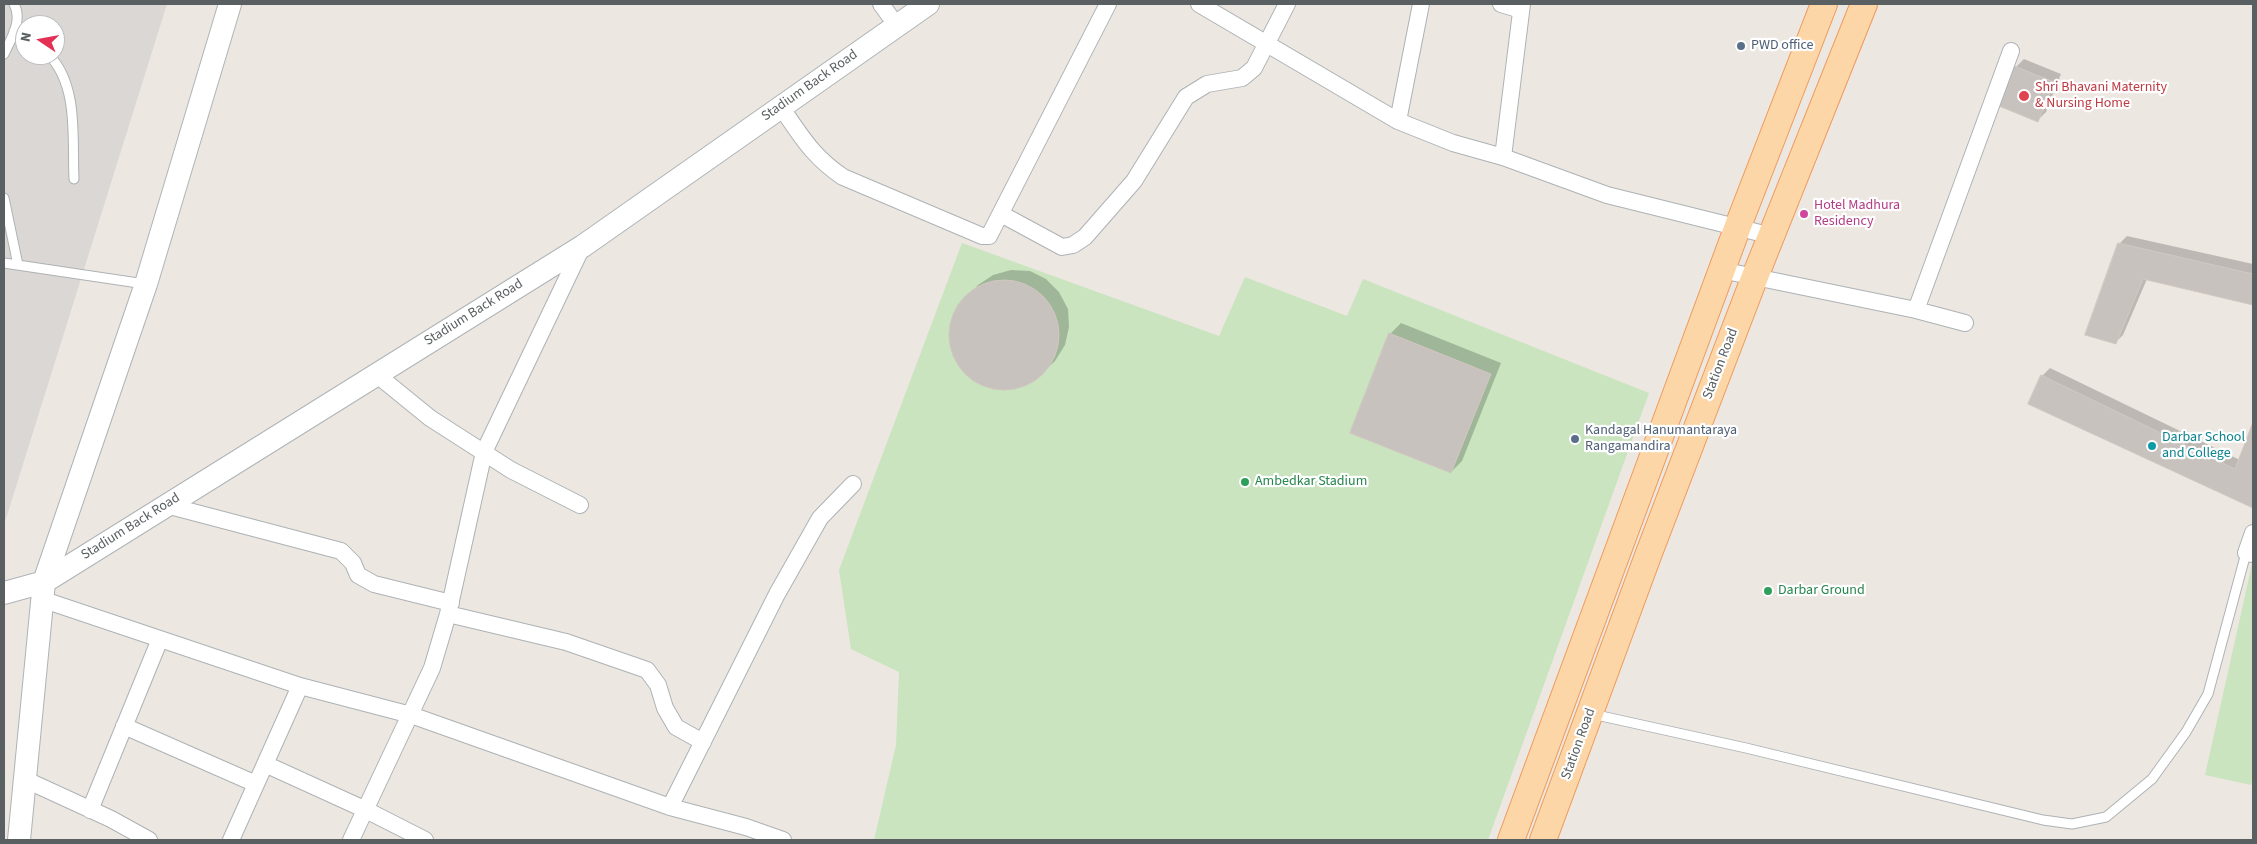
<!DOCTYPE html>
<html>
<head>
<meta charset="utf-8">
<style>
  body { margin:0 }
  #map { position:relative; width:2257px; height:844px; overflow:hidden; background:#ede7e2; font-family:"Source Sans 3",sans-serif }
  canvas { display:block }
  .frame { position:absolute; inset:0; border:5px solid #5a6062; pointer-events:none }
  .north { position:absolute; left:15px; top:15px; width:50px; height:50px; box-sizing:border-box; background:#fff; border:1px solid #bdbfc0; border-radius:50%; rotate:282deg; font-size:14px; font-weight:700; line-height:20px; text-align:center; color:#5a6062 }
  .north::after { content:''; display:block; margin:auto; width:18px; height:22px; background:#e53056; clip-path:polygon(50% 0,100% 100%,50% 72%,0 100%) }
</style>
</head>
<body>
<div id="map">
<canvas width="2257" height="844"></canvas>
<div class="frame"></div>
<div class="north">N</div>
</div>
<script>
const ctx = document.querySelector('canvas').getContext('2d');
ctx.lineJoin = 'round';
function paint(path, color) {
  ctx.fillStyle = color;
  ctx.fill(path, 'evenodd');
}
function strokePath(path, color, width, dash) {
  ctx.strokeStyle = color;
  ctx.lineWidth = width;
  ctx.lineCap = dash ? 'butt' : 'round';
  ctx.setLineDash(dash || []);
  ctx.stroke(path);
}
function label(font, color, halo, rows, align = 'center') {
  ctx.font = font + ' "Source Sans 3",sans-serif';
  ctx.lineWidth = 4.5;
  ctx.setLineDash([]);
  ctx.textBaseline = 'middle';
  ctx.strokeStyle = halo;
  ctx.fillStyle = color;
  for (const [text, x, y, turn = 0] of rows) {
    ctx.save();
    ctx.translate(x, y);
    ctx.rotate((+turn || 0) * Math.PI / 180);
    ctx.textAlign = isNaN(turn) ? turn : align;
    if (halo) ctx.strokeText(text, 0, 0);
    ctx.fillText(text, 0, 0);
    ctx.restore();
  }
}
const industrial = new Path2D(`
  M 4,4 L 167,4 L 4,525 ZM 25,25 L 55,25 L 55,55 L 25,55 Z`);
const green = new Path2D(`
  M 962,243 L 1219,336 L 1245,277 L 1347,316 L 1363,279 L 1649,393 L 1488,840 L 874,840 L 896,745 L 899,672 L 851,649 L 839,570 Z
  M 2252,564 L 2253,774 L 2251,785 L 2205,775 Z`);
const shadow = new Path2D(`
  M 2024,59 L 2061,74 L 2046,112 L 2038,120 L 2016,67 Z
  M 2127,236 L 2253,264 L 2253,304 L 2147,279 L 2123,335 L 2115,343 L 2119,244 Z
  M 1011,270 L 1030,271 L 1046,279 L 1059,292 L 1068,309 L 1069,327 L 1065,345 L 1055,361 L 1043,372 L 1028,383 L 1011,389 L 994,388 L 978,382 L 965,372 L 956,359 L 951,342 L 952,326 L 957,310 L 978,285 L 993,275 Z
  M 1401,323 L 1501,363 L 1462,461 L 1451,472 L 1390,334 Z
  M 2050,368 L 2240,460 L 2253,426 L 2253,507 L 2030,404 L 2042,376 Z`);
const building = new Path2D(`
  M 2014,66 L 2054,82 L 2038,122 L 1999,106 Z
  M 2118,243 L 2253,274 L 2253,305 L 2143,279 L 2116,344 L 2085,335 Z
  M949 335a55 55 0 1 1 110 0a55 55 0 1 1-110 0Z
  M 1389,333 L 1491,374 L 1451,473 L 1350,433 Z
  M 2041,375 L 2235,469 L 2253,422 L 2253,508 L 2028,404 Z`);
const lane = new Path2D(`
  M 14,31 L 25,37
  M 4,54 C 11,39 23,20 14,4
  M 49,55 C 79,86 72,139 74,179
  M 4,198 L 18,265
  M 4,263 L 145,284
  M 1592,714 L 1746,748 L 2043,820 L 2072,824 L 2106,817 L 2152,779 L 2186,732 L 2208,694 L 2246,553`);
const street = new Path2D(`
  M 881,4 L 897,26
  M 1199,4 L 1398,121 L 1453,143 L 1503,157 L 1607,195 L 1772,236
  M 1501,4 L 1521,10
  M 781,107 C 801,136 813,157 843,177 L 982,236 L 989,236 L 1108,4
  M 1398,121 L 1421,4
  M 1503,157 L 1522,4
  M 1001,214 L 1062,247 L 1073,245 L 1085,237 L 1134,181 L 1186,97 L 1207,84 L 1242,78 L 1254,68 L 1287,4
  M 1721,270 L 1916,310 L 1965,323
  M 1916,310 L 2011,51
  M 376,374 L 430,418 L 511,470 L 580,505
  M 166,505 L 341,551 L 353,563 L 358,575 L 374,584 L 451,603
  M 2253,533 L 2246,553 L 2253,554
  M 41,599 L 300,686 L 411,715 L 670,807 L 746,827 L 783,840
  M 448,614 L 566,642 L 647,670 L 658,685 L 665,708 L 676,727 L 703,742
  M 124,726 L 256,784
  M 265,764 L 366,810 L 425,840
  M 24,779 L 111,819 L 149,840
  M 670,807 L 777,594 L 820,518 L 853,484
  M 90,810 L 160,639
  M 231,840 L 300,686
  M 351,840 L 432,668 L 448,614 L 484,452 L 582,247`);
const secondary = new Path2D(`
  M 4,593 L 44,582 L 583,246 L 928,4
  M 19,840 L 44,582 L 146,284 L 230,4`);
const primary = new Path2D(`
  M 1511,840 L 1738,226 L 1824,4
  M 1543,840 L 1649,553 L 1754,279 L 1864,4`);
const markers = [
  [1741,46,5,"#5c6f8a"],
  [2024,96,6,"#e0444e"],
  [1804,214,5,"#d1479c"],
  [1575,439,5,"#5c6f8a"],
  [2152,446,5,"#0f9aa8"],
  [1245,482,5,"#2e9e5b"],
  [1768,591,5,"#2e9e5b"]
];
const serviceNames = [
  ["PWD office",1751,46],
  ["Kandagal Hanumantaraya",1585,431],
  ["Rangamandira",1585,447]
];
const streetNames = [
  ["Stadium Back Road",810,86,-35],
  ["Stadium Back Road",474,313,-32],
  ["Station Road",1721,364,-69],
  ["Stadium Back Road",131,527,-32],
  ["Station Road",1579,744,-70]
];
const healthNames = [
  ["Shri Bhavani Maternity",2035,88],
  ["& Nursing Home",2035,104]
];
const hotelNames = [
  ["Hotel Madhura",1814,206],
  ["Residency",1814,222]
];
const cultureNames = [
  ["Darbar School",2162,438],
  ["and College",2162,454]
];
const leisureNames = [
  ["Ambedkar Stadium",1255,482],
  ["Darbar Ground",1778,591]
];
paint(industrial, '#dbd7d4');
paint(green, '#c9e4be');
paint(shadow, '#0003');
paint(building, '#c8c2bf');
strokePath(building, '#d1c7c0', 1);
strokePath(lane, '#adb2b4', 11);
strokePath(street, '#adb2b4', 18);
strokePath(secondary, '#aeb4b7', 24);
strokePath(primary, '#ee9a5a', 28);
strokePath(lane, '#fff', 9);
strokePath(street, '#fff', 16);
strokePath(secondary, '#fff', 22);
strokePath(primary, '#fdd6a7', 26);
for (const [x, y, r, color] of markers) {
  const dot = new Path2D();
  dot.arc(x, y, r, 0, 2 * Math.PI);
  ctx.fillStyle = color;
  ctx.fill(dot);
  strokePath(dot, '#fff', 2);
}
label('14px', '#4e5e75', '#fff', serviceNames, 'left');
label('14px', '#5a6062', '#fff', streetNames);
label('14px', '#be3a42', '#fff', healthNames, 'left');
label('14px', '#b23c85', '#fff', hotelNames, 'left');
label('14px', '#0d838f', '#fff', cultureNames, 'left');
label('14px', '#27864d', '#fff', leisureNames, 'left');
</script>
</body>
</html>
